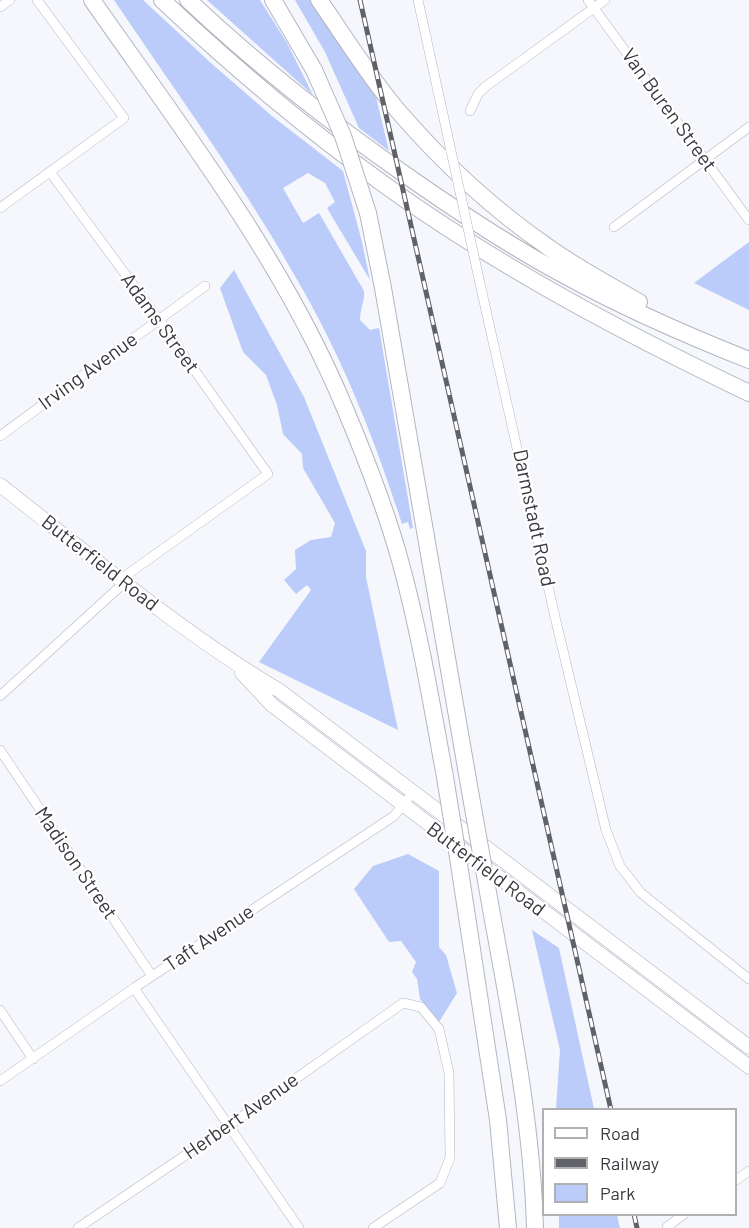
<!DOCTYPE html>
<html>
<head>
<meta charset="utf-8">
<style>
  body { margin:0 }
  #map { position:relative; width:749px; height:1228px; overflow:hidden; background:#f5f7fd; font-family:Barlow,sans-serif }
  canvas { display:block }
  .legend { position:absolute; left:542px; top:1108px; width:195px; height:108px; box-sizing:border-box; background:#fff; border:2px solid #afb0b2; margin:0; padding:8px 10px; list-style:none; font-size:18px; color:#38393e }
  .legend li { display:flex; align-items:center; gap:12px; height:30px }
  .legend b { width:30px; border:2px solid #afb0b2 }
</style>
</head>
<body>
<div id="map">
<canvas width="749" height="1228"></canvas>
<ul class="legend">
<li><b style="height:8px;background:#fff"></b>Road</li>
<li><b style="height:8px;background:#616268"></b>Railway</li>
<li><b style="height:16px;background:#bbcbfa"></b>Park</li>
</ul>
</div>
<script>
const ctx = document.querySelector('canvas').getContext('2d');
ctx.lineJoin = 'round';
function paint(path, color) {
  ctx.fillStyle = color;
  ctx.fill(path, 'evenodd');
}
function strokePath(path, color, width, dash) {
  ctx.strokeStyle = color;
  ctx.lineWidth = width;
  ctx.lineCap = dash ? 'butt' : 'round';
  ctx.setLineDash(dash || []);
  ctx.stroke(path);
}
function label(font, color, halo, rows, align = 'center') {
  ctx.font = font + ' Barlow,sans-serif';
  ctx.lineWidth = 4.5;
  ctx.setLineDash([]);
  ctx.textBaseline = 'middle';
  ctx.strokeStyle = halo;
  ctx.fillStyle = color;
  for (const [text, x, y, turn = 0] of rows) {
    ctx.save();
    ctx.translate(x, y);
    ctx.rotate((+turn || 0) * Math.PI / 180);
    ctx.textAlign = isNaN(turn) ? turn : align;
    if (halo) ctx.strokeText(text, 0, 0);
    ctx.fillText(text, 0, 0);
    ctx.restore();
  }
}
const green = new Path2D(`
  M 114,0 L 143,0 L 212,64 L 272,116 L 343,171 L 362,242 L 370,280 L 327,208 L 335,202 L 325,183 L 308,173 L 283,188 L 303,223 L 319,213 L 364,291 C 365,301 360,309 360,320 L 370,330 L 379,328 L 413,528 L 410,529 L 408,522 L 402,524 C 376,443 345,364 303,290 C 247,189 178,95 114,0 Z
  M 207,0 L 260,0 L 287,43 L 313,95 Z
  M 295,0 L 310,0 L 375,93 L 389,151 L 359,128 L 325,52 Z
  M 749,242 L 749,310 L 694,283 Z
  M 234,270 L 304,397 L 366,551 L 366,577 L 398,730 L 259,662 L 311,590 L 307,585 L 296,594 L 284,580 L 296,569 L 295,550 L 311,540 L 331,537 L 335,523 L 303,468 L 302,454 L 283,434 L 277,405 L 266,375 L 243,352 L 220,288 Z
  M 408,854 L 439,871 L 439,947 L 446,955 L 457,993 L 439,1022 L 420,999 L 417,979 L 412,972 L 416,962 L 401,941 L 389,942 L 354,889 L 373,866 Z
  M 532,930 L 559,948 L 594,1109 L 556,1109 L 560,1050 Z
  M 559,1215 L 617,1215 L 620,1228 L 559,1228 Z`);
const minor = new Path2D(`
  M 418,0 L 451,151
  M 588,0 L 749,220
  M 0,7 L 10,0
  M 470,111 L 478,94 L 485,87 L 605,0
  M 50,172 L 159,320 L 268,474 L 121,579
  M 0,208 L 124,118 L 37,0
  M 614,227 L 749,127
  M 481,288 L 555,617 L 606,830 L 620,866 L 641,893 L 749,979
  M 0,436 L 205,286
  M 0,696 L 125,582
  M 0,750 L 152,976
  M 134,988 L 299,1228
  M 0,1010 L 33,1059
  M 0,1081 L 134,988 L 394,816 L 414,791
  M 736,1180 L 749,1171
  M 667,1227 L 684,1214
  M 78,1228 L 230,1125 L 403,1003 L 421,1007 L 439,1029 L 449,1073 L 450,1158 L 440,1183 L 373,1228`);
const secondary = new Path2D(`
  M 0,485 C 91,556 181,632 280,691 L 749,1047
  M 242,673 L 272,705 L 749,1067`);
const motorway = new Path2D(`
  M 92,0 C 184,132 285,262 346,411 C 367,461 387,512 401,564 C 420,634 432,706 445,777
  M 162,0 C 232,66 304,127 382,183 C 497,266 622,332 749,393
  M 188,0 C 257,65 332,124 410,178 C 460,213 510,246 564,275 C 624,308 686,335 749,360
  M 273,0 L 314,70
  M 319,0 C 345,37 369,77 399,112 C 443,163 493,209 548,247 C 577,268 608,284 639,302
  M 368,213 L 383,288 L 471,797
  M 457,851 L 498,1120 L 508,1228
  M 491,909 C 510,1015 532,1120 535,1228`);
const rail = new Path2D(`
  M 360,0 L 611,1110
  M 634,1214 L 637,1228`);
const minorBridge = new Path2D(`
  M 451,151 L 481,288`);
const motorwayBridge = new Path2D(`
  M 314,70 L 343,136 L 368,213
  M 445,777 L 457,851
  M 471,797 L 491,909`);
const streetNames = [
  ["Van Buren Street",669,110,54],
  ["Adams Street",160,323,54],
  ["Irving Avenue",88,371,-36],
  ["Darmstadt Road",534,518,78],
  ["Butterfield Road",100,563,38],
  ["Madison Street",76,863,56],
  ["Butterfield Road",486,869,37],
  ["Taft Avenue",209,938,-34],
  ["Herbert Avenue",241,1116,-35]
];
paint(green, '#bbcbfa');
strokePath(minor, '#b3b6c1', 10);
strokePath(secondary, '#b3b6c1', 15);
strokePath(motorway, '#b3b6c1', 18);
strokePath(minor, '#fff', 9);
strokePath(secondary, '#fff', 14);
strokePath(motorway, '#fff', 16);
strokePath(rail, '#616268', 5);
strokePath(rail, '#fff', 3, [9]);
strokePath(minorBridge, '#b3b6c1', 10, []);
strokePath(motorwayBridge, '#b3b6c1', 18, []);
strokePath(minorBridge, '#fff', 9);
strokePath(motorwayBridge, '#fff', 16);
label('20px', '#38393e', '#fff', streetNames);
</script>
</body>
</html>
